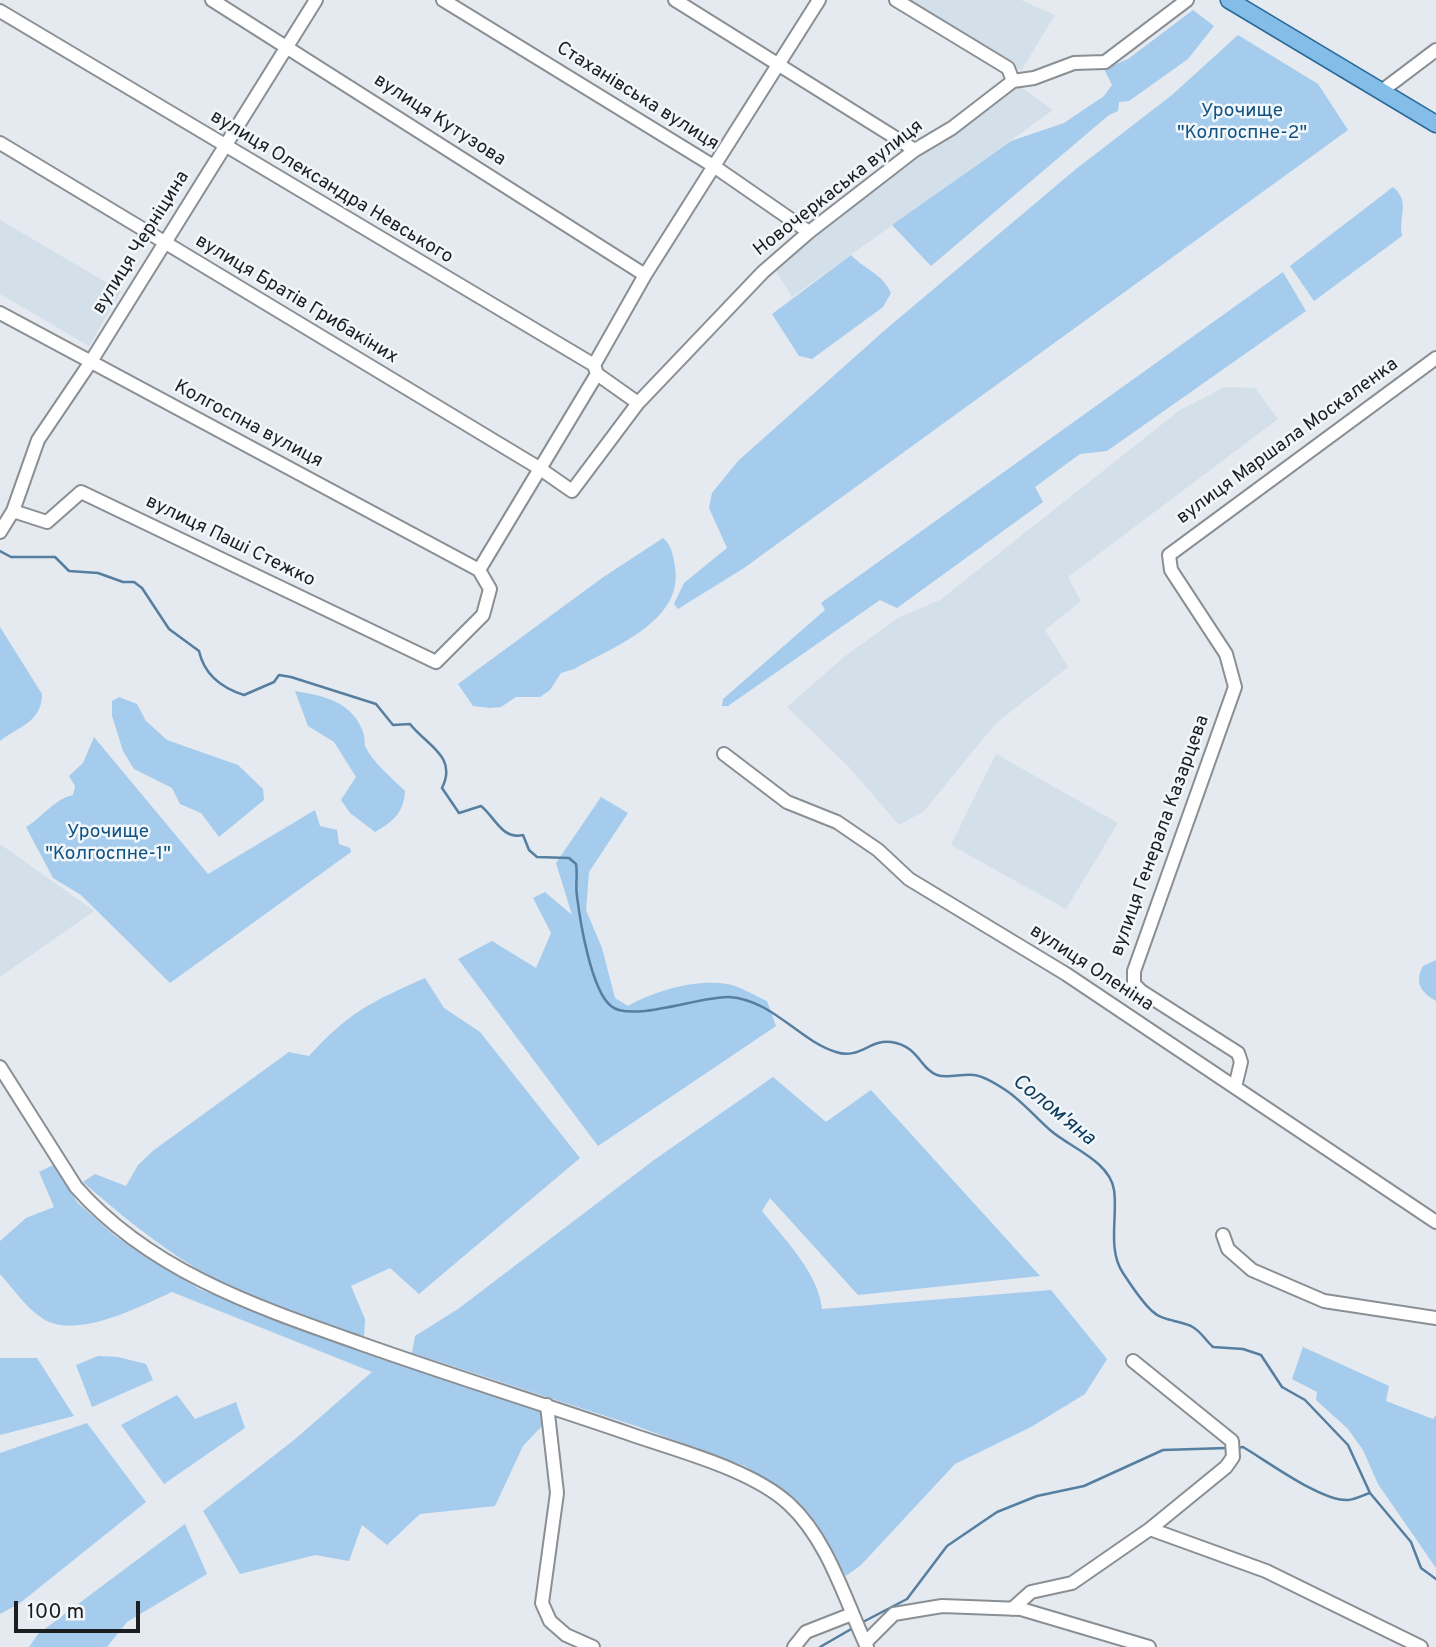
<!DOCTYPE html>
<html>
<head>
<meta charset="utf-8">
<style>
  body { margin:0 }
  #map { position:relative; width:1436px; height:1647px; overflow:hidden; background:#e4eaef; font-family:Overpass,sans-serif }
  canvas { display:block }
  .scale { position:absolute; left:14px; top:1601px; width:126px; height:32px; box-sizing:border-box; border:4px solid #1c1e1f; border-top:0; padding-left:9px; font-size:21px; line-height:24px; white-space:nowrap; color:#1c1e1f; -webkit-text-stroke:5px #f2f7fc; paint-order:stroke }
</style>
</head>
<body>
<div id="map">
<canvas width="1436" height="1647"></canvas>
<div class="scale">100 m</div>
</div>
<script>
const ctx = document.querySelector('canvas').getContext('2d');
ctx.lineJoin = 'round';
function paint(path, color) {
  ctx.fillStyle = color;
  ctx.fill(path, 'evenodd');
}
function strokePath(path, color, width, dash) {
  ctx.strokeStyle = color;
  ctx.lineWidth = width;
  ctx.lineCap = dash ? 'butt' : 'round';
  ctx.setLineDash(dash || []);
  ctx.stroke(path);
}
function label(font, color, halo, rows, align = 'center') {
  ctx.font = font + ' Overpass,sans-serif';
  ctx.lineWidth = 5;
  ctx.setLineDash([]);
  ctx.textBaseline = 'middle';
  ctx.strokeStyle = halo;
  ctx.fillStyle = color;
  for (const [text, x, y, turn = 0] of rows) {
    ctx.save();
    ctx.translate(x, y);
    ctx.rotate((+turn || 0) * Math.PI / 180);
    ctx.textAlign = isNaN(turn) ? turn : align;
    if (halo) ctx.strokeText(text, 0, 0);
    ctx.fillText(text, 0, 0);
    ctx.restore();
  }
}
const built = new Path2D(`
  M 912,0 L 1021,0 L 1055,15 L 1021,71 L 910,3 Z
  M 1019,86 L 1053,110 L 792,297 L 775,269 L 876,189 Z
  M 0,220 L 121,291 L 89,346 L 0,294 Z
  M 1225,387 L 1255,388 L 1278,419 L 1068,577 L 1081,601 L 1045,630 L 1068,667 L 996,723 L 924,811 L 899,825 L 849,767 L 787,707 L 844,657 L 898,618 L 940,600 L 1180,410 Z
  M 996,754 L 1118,823 L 1066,909 L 951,845 Z
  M 0,844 L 94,911 L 0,977 Z`);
const green = new Path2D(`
  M 1193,10 L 1214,26 L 1188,59 L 1129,101 L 1119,102 L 1118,111 L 1109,115 L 931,266 L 892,225 L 1011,141 L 1064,123 L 1104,96 L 1112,85 L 1104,69 L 1128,59 Z
  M 1238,35 L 1318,84 L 1348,130 L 744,568 L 678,609 L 674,604 L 684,583 L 727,548 L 709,508 L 712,493 L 738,461 L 885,330 L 1076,169 L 1172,95 Z
  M 1393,187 C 1411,202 1398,216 1402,236 L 1314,301 L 1290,266 Z
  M 851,255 C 865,270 882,273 891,293 L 883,307 L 812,359 L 799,356 L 772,314 Z
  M 1283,272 L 1306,311 L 1107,451 L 1080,454 L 1035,487 L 1043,502 L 897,608 L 880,600 L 728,706 L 722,706 L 723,699 L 825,610 L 821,603 Z
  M 663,538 C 672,546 673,555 675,567 C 684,621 613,647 574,669 L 561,673 L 550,690 L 540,697 L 516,697 L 501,707 L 490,708 L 473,706 L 458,684 L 602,578 Z
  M 0,627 L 42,694 C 42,722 19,726 0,741 Z
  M 295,691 C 325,696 354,702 364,735 C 364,737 365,744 365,746 C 373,763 392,778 405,791 C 404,812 393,822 375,832 L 350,813 L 341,800 L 356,777 L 334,742 L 308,726 Z
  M 119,697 L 137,704 L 146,721 L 167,740 L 238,765 L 263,789 L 264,800 L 219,837 L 201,813 L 180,804 L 172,788 L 134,769 L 123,751 L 112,716 L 112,701 Z
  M 94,737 L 208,874 L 315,810 L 320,826 L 337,830 L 339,844 L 350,848 L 351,852 L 170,983 L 81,895 L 53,878 L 26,827 C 44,816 53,800 73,795 L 75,786 L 69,776 L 83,763 Z
  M 601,797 L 628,813 L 589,872 L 586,910 L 602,948 L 615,998 L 628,1006 C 655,991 695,979 727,984 C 740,986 755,996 767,1001 L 776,1026 L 598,1146 L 458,959 L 492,941 L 536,968 L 551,933 L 533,898 L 545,892 L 572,915 L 556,863 Z
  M 1436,960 L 1436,1001 C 1421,992 1414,983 1423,966 Z
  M 425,978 L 444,1008 L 480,1032 L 580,1158 L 419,1294 L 390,1268 L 351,1286 L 365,1319 L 364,1338 C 307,1318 246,1299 194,1267 C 154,1242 118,1213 83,1182 L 95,1174 L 126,1186 L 138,1165 L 154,1150 L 289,1052 L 309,1056 C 349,1012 371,1002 425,978 Z
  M 773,1077 L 826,1122 L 871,1090 L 1040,1276 L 858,1295 L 770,1198 L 762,1211 C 784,1239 818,1272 822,1309 L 1051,1290 L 1107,1359 L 1085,1394 L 1031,1427 L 955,1464 L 861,1565 L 846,1576 L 793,1497 L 745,1466 L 636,1426 L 412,1353 L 415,1336 L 458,1309 L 654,1160 Z
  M 55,1164 L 77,1202 L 115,1236 L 199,1289 L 371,1355 L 543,1409 L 543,1425 L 523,1446 L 495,1506 L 420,1514 L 387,1545 L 362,1525 L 349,1561 L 315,1555 L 240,1574 L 203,1511 L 294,1440 L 372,1372 L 172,1292 C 141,1306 75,1341 42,1318 C 26,1308 13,1288 0,1274 L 0,1241 L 26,1218 L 54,1207 L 39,1172 Z
  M 1303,1347 L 1389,1386 L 1386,1401 L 1433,1419 L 1436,1415 L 1436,1568 L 1378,1484 L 1363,1450 L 1348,1429 L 1316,1400 L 1317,1392 L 1292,1379 Z
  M 98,1356 L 118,1357 L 146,1364 L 153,1380 L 92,1407 L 76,1365 Z
  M 0,1358 L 37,1358 L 74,1416 L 0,1435 Z
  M 177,1395 L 195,1419 L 236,1402 L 245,1428 L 164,1484 L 121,1425 Z
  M 87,1423 L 146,1502 L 20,1603 L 0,1614 L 0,1453 Z
  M 185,1524 L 207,1574 L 127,1622 L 107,1647 L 29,1647 L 38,1634 Z`);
const stream = new Path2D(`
  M 0,551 L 11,557 L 55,557 L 69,571 L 98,573 L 123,582 L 134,582 L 142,588 L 169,629 L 199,651 C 204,674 222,688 244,695 L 274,682 L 279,675 L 291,677 L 376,704 L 393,725 L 410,724 C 426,745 458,756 442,788 L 459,813 L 481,806 C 495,817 502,840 523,835 L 529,850 L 537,857 L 569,858 L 576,864 C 578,875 575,885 577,896 C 580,921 591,990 611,1006 C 631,1023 700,996 729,997 C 773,1000 798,1040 836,1052 C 859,1060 870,1039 891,1042 C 919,1046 920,1069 937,1075 C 948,1079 962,1073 974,1075 C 984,1076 998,1085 1007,1091 C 1023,1102 1035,1117 1050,1130 C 1069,1147 1110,1161 1114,1190 C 1118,1216 1107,1249 1123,1273 C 1131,1285 1141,1301 1152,1311 C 1162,1321 1178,1320 1191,1326 C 1201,1331 1205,1340 1213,1347 L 1243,1349 L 1261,1355 L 1282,1387 L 1305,1400 L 1348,1445 L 1370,1493 L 1411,1542 L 1421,1568 L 1436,1579
  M 1237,1448 L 1243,1447 C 1267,1461 1322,1502 1348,1500 C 1356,1499 1363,1495 1370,1493
  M 861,1623 L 907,1599 L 947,1546 L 997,1512 L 1037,1496 L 1084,1486 L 1163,1450 L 1227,1448
  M 820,1647 L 853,1628`);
const minor = new Path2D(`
  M 212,0 L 645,275
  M 443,0 L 715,167 L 809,232
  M 675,0 L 915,150
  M 896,0 L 1008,68 L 1013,81
  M 0,11 L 594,365 L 597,374 L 638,403
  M 1383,90 L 1436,50
  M 0,143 L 539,468 L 572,491 L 638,403 L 763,272 L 809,232 L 915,150 L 952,128 L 1013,81 L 1034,78 L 1074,63 L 1105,62 L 1187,0
  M 0,313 L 479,570
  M 594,365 L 645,275 L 819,0
  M 13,511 L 47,522 L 81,492 L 436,662 L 483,615 L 490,589 L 479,570 L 597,374
  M 0,532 L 13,511 L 38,440 L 90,363 L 316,0
  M 724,754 L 787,802 L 837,822 L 878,850 L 909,879 L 1066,974 L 1436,1222
  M 0,1067 L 76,1187 C 150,1271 257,1307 359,1343 C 449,1375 540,1403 630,1434 C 678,1451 751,1469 789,1504 C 828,1540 845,1600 867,1647
  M 1235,1087 L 1241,1062 L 1238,1053 L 1141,991 L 1134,984 L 1134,971 L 1235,687 L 1226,654 L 1171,570 L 1169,555 L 1436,358
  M 1223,1235 L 1228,1249 L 1252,1270 L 1324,1301 L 1436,1318
  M 547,1405 L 557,1493 L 542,1603 L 550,1621 L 566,1635 L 593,1647
  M 1150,1529 L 1266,1571 L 1421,1647
  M 1012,1609 L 1031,1592 L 1072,1583 L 1150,1529 L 1226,1467 L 1233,1457 L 1232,1441 L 1133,1361
  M 865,1643 L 894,1614 L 942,1606 L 1021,1609 L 1149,1647
  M 794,1647 L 806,1632 L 852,1614`);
const major = new Path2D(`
  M 1229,0 L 1436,124`);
const streetNames = [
  ["Стаханівська вулиця",637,97,32],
  ["вулиця Кутузова",439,121,33],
  ["вулиця Олександра Невського",331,188,31],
  ["Новочеркаська вулиця",839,189,-38],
  ["вулиця Черніцина",142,243,-58],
  ["вулиця Братів Грибакіних",296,300,31],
  ["Колгоспна вулиця",248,425,28],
  ["вулиця Маршала Москаленка",1288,442,-36],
  ["вулиця Паші Стежко",230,542,26],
  ["вулиця Генерала Казарцева",1161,836,-70],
  ["вулиця Оленіна",1091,969,33]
];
const parkNames = [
  ["Урочище",1242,112],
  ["\"Колгоспне-2\"",1242,134],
  ["Урочище",108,833],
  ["\"Колгоспне-1\"",108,855]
];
const waterNames = [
  ["Солом'яна",1053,1111,39]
];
paint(built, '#d3dfe9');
paint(green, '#a5cbed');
strokePath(stream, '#557ea0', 2.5);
strokePath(minor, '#8a8f94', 16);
strokePath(major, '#2a6997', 19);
strokePath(minor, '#fff', 12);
strokePath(major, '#83bde8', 16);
label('19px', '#1c1e1f', '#f2f7fc', streetNames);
label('19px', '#105382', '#f2f7fc', parkNames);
label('italic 21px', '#0e3b5b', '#f2f7fc', waterNames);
</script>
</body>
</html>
